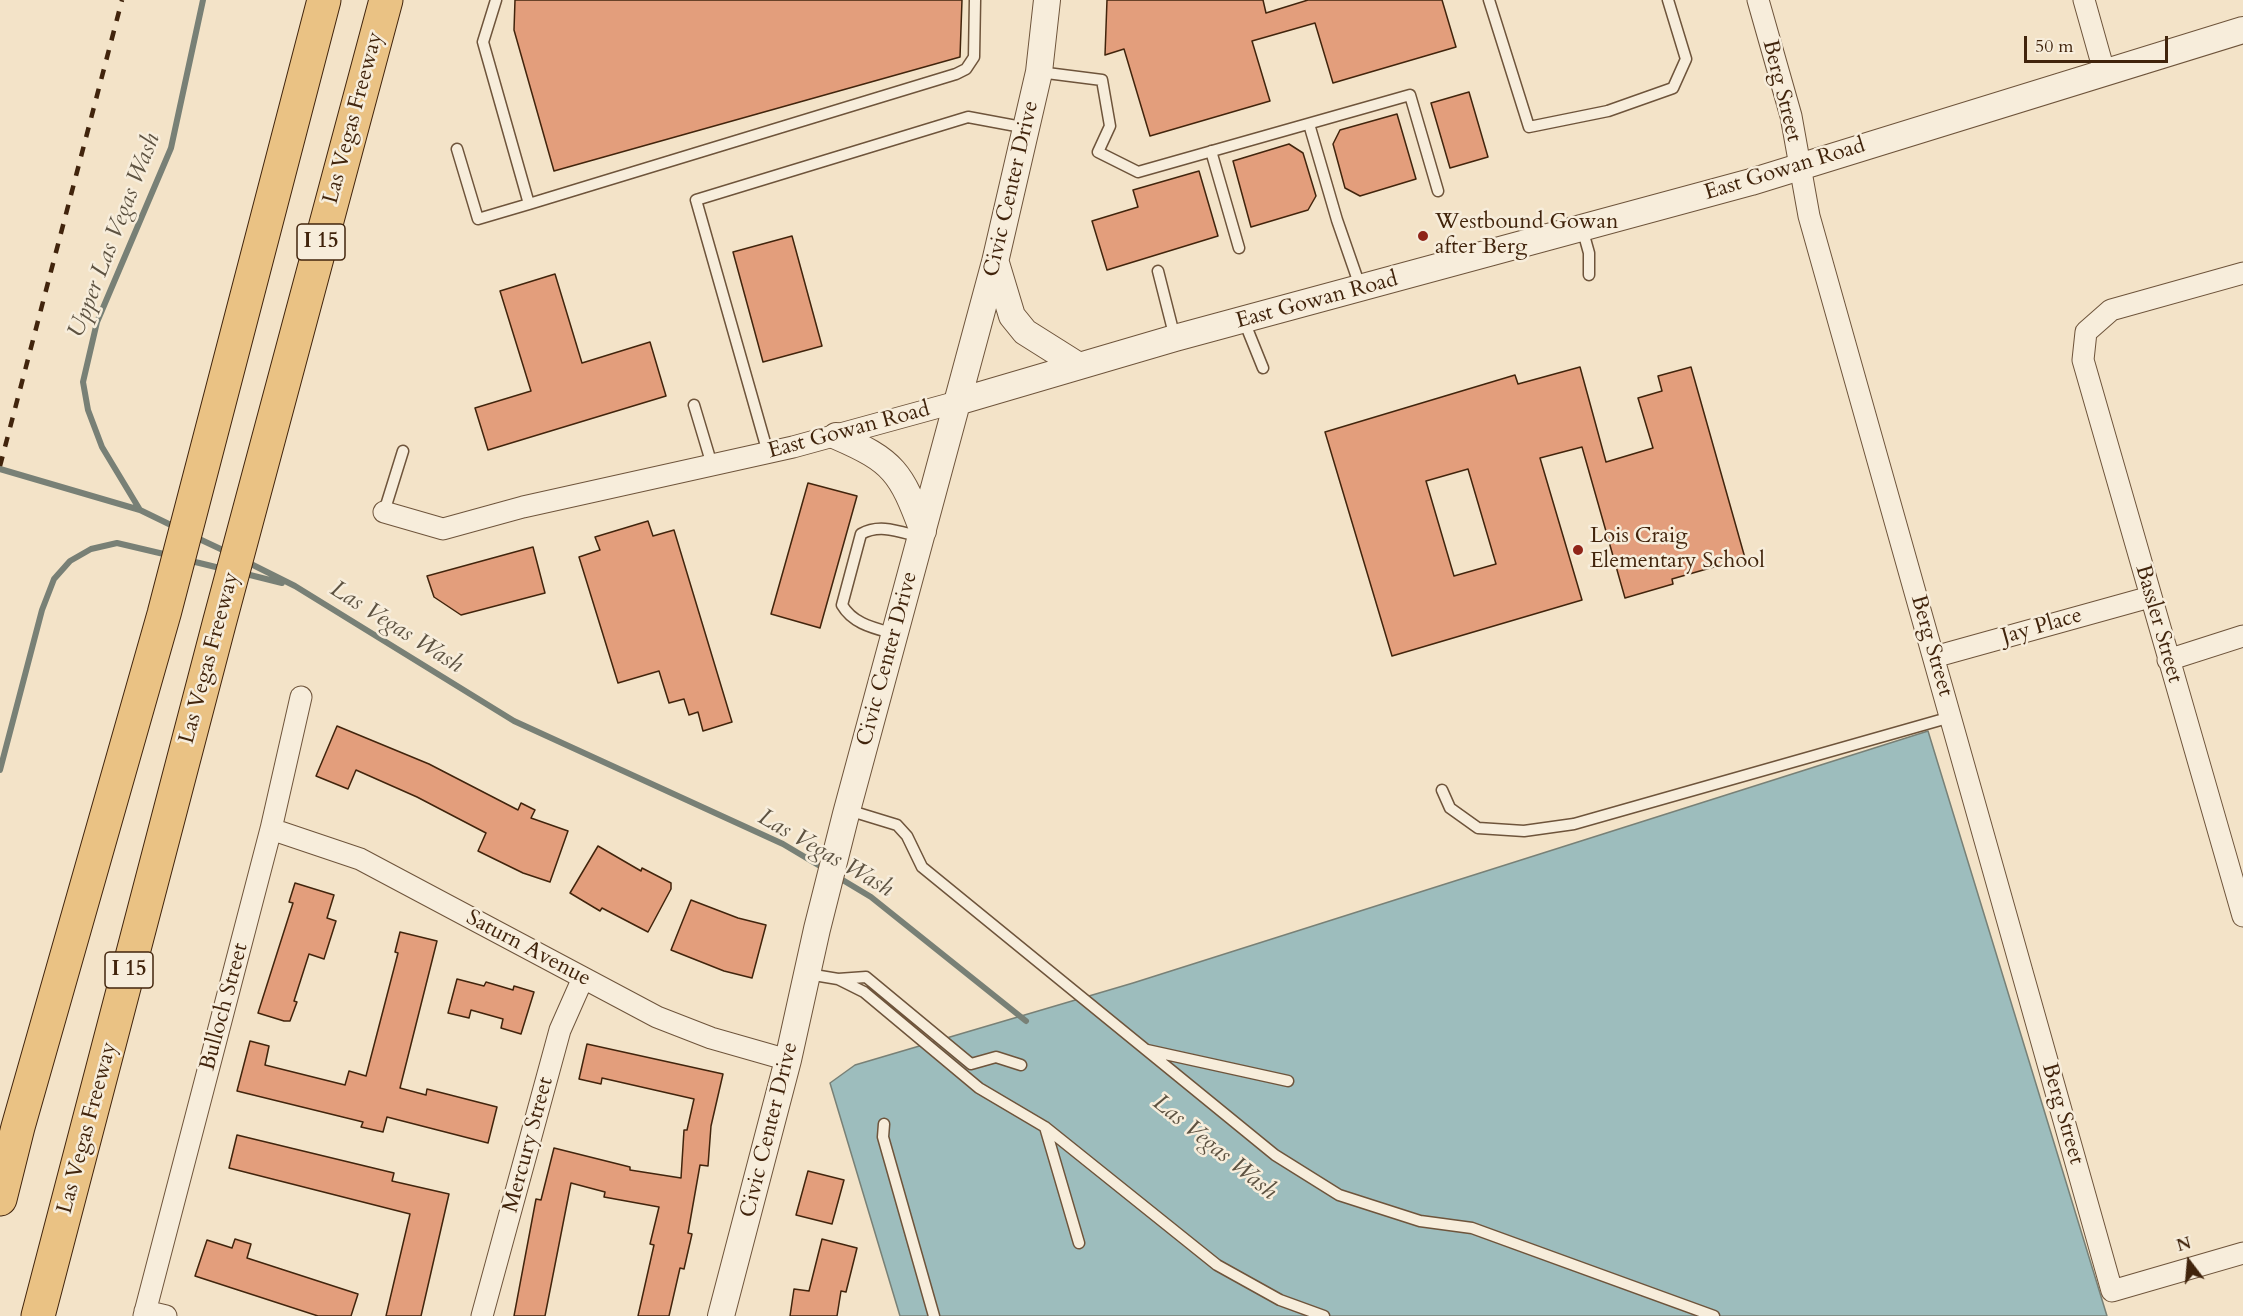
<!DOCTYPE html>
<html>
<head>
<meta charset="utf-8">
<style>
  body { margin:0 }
  #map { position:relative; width:2243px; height:1316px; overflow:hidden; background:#f3e3c8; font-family:Cardo,serif }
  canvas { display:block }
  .north { position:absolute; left:2159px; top:1232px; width:60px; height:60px; -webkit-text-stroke:4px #f7eddb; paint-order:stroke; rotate:344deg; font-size:16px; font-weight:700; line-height:24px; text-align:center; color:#41240c }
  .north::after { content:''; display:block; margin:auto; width:21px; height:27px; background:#41240c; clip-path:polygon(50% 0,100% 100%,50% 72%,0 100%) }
  .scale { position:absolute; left:2024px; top:36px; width:144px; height:27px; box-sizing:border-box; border:3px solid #41240c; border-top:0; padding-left:8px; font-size:18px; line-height:21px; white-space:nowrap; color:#41240c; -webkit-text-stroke:4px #f7eddb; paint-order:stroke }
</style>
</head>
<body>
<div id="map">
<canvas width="2243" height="1316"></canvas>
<div class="north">N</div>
<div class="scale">50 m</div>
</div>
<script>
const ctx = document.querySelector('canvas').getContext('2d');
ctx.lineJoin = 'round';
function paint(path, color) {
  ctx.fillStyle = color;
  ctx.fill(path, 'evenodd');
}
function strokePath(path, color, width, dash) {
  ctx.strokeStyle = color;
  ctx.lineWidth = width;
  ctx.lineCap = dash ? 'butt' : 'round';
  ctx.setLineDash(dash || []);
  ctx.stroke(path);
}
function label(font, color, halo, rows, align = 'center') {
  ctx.font = font + ' Cardo,serif';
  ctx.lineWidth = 5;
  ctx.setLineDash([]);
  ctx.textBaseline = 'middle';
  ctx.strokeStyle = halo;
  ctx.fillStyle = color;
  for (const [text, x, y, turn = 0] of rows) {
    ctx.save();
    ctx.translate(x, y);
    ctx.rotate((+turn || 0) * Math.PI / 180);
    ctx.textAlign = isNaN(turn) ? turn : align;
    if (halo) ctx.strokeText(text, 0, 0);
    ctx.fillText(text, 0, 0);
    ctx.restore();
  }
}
const water = new Path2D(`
  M 1928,731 L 2107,1316 L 900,1316 L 830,1083 L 855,1065 L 1133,983 Z`);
const stream = new Path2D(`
  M 0,469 L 140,510 L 175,527
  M 140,510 L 102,447 L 88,410 L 83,382 L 97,322 L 171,148 L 203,0
  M 195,537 L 227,552
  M 187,560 L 224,569
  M 247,562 L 295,586 L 514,721 L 783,844 L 825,869
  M 242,573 L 282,583
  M 0,770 L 42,610 L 54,579 L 70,561 L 91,549 L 117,543 L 168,555
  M 836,876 L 871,897 L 1026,1021`);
const building = new Path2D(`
  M 515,0 L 962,0 L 960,57 L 554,171 L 514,30 Z
  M 1107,0 L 1263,0 L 1266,13 L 1308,0 L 1442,0 L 1456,47 L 1333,83 L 1315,23 L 1252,41 L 1270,101 L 1150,136 L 1124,49 L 1105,55 Z
  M 1469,92 L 1488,157 L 1450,168 L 1431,103 Z
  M 1397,114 L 1416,179 L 1360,196 L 1345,188 L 1333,144 L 1340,130 Z
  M 1289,144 L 1303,153 L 1316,196 L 1308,210 L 1251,227 L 1233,161 Z
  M 1199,171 L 1218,236 L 1107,270 L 1092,221 L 1138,207 L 1133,190 Z
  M 792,236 L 822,346 L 763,362 L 733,252 Z
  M 555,274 L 582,363 L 650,342 L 666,396 L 488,450 L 475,408 L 531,391 L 500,291 Z
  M 1580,367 L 1606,462 L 1653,448 L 1638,398 L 1662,391 L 1658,376 L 1691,367 L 1745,558 L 1672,579 L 1673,584 L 1625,598 L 1582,447 L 1540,458 L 1582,600 L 1392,656 L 1325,432 L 1515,375 L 1518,384 ZM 1468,469 L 1496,564 L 1454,576 L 1426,481 Z
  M 808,483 L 857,496 L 820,628 L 771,614 Z
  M 648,521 L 653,536 L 674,530 L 732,722 L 703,731 L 698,712 L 689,715 L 684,699 L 669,703 L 659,671 L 618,683 L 579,557 L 600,550 L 595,537 Z
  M 533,547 L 545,593 L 461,615 L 434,597 L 427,576 Z
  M 337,726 L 429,764 L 518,810 L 521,803 L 535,810 L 531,818 L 568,831 L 550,882 L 523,873 L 478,851 L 486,833 L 417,797 L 356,770 L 348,789 L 316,776 Z
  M 598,846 L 641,871 L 642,868 L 671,883 L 671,889 L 648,932 L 602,908 L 600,911 L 570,893 Z
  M 295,883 L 334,895 L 327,918 L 336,921 L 324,959 L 309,954 L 294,1001 L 297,1002 L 290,1021 L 284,1021 L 258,1013 L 293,903 L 289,902 Z
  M 691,900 L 738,918 L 766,925 L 752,978 L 724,971 L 671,950 Z
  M 400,932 L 437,941 L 400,1088 L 426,1095 L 427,1089 L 497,1107 L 488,1143 L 387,1117 L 383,1132 L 361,1127 L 363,1122 L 237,1091 L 250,1041 L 269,1046 L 265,1065 L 345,1085 L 349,1071 L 366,1076 L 398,953 L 395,952 Z
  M 457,979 L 484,986 L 486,982 L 513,990 L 514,986 L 534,992 L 521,1034 L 501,1028 L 503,1019 L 471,1010 L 469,1018 L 448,1013 Z
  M 587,1044 L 723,1074 L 711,1126 L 708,1166 L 700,1165 L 688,1233 L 692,1234 L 684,1269 L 680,1268 L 669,1316 L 638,1316 L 654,1245 L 650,1244 L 659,1207 L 604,1197 L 605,1192 L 571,1183 L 545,1316 L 514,1316 L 536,1199 L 541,1200 L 554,1148 L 630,1167 L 630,1170 L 681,1178 L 684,1130 L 687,1130 L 694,1099 L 602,1078 L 601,1084 L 579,1079 Z
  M 237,1135 L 394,1173 L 392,1181 L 449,1194 L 421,1316 L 386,1316 L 410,1214 L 229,1168 Z
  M 808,1171 L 844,1180 L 832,1224 L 796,1215 Z
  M 235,1239 L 251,1244 L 247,1258 L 358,1294 L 351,1316 L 318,1316 L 195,1276 L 207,1240 L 232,1248 Z
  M 822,1239 L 857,1248 L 846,1292 L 841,1291 L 837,1316 L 790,1316 L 794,1289 L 809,1291 Z`);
const service = new Path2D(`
  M 496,0 L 483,42 L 529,204 L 956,74 L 966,69 L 974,57 L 975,0
  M 1489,0 L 1529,127 L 1608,111 L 1673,88 L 1686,59 L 1668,0
  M 1039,72 L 1102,80 L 1110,126 L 1098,152 L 1138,172 L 1410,95 L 1438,191
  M 1309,124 L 1337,220 L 1361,289
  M 457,149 L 478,219 L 529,204
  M 1211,151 L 1239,248
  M 1582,228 L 1589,253 L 1589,275
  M 1158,271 L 1175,338
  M 1244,321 L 1263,368
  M 694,405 L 712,465
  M 768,453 L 696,200 L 968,117 L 1027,128
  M 384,512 L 403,451
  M 895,634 C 874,628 853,624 842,605 L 861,534 C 880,523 900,532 921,537
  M 1442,790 L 1450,808 L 1478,828 L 1524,831 L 1574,824 L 1951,717
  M 848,810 L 897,825 L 907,836 L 922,867 L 1275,1155 L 1339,1195 L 1420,1221 L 1472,1228 L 1714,1316
  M 808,974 L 838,979 L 866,977 L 971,1064 L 996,1057 L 1021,1065
  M 838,979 L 864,992 L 979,1088 L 1045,1127 L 1217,1265 L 1280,1300 L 1324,1316
  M 1147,1050 L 1288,1081
  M 884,1124 L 883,1137 L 934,1316
  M 1045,1127 L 1079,1243`);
const minor = new Path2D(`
  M 1758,0 L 1791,116 L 1809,216 L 2112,1291 L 2243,1253
  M 2084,0 L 2104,71
  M 2243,273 L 2111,310 L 2086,332 L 2083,360 L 2243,916
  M 384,512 L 443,529 L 523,507 L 793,447 L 957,402
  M 1934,657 L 2150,597
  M 2168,660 L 2243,636
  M 271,829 L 360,859 L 657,1017 L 711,1038 L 788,1060
  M 145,1311 L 166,1316
  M 144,1316 L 271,829 L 301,697
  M 482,1316 L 560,1030 L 583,978`);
const tertiary = new Path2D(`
  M 996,263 L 1012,316 L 1025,332 L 1079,366
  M 957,402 L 1175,338 L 1751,182 L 2243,30
  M 836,436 C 894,461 901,472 923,531
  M 721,1316 L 788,1060 L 817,929 L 846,814 L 995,262 L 1039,72 L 1047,0`);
const motorway = new Path2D(`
  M 0,1199 L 18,1127 L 164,614 L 324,0
  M 38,1316 L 219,624 L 386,0`);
const rail = new Path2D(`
  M 0,466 L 122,0`);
const markers = [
  [1423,236,6,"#8f2418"],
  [1578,550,6,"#8f2418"]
];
const shields = [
  [321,242,48],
  [129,970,48]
];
const shieldNames = [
  ["I 15",321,242],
  ["I 15",129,970]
];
const streetNames = [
  ["Berg Street",1781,91,76],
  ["Las Vegas Freeway",354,118,-75],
  ["East Gowan Road",1785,170,-17],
  ["Civic Center Drive",1012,189,-77],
  ["East Gowan Road",1317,301,-15],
  ["East Gowan Road",849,431,-15],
  ["Bassler Street",2158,624,74],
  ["Jay Place",2042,627,-16],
  ["Berg Street",1931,646,74],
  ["Las Vegas Freeway",210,658,-75],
  ["Civic Center Drive",888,659,-75],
  ["Saturn Avenue",528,949,28],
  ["Bulloch Street",225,1007,-75],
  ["Berg Street",2062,1114,74],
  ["Las Vegas Freeway",88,1128,-75],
  ["Civic Center Drive",770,1130,-76],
  ["Mercury Street",529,1145,-75]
];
const poiNames = [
  ["Westbound Gowan",1435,223],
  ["after Berg",1435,248],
  ["Lois Craig",1590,537],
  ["Elementary School",1590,562]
];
const waterNames = [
  ["Upper Las Vegas Wash",115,236,-69],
  ["Las Vegas Wash",396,628,32],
  ["Las Vegas Wash",825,854,30],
  ["Las Vegas Wash",1214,1148,39]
];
paint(water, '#9dbdbd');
strokePath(water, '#788076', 1.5);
strokePath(stream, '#788076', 6);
paint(building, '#e39e7c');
strokePath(building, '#41240c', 1.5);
strokePath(service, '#6e543b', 13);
strokePath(minor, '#6e543b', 23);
strokePath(tertiary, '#6e543b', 28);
strokePath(motorway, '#41240c', 35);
strokePath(service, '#f7eddb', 10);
strokePath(minor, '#f7eddb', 21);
strokePath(tertiary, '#f7eddb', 26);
strokePath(motorway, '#eac284', 33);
strokePath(rail, '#41240c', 4.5, [10, 10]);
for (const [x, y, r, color] of markers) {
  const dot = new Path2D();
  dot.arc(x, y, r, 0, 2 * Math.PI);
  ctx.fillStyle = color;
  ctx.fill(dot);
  strokePath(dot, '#f7eddb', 2);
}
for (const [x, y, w] of shields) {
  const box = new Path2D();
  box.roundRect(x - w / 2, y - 18, w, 36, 4.5);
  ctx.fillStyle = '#f7eddb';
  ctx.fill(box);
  strokePath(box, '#41240c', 1.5);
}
label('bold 21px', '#41240c', null, shieldNames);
label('22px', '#41240c', '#f7eddb', streetNames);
label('22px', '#41240c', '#f7eddb', poiNames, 'left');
label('italic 24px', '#5d5241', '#f7eddb', waterNames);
</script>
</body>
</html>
